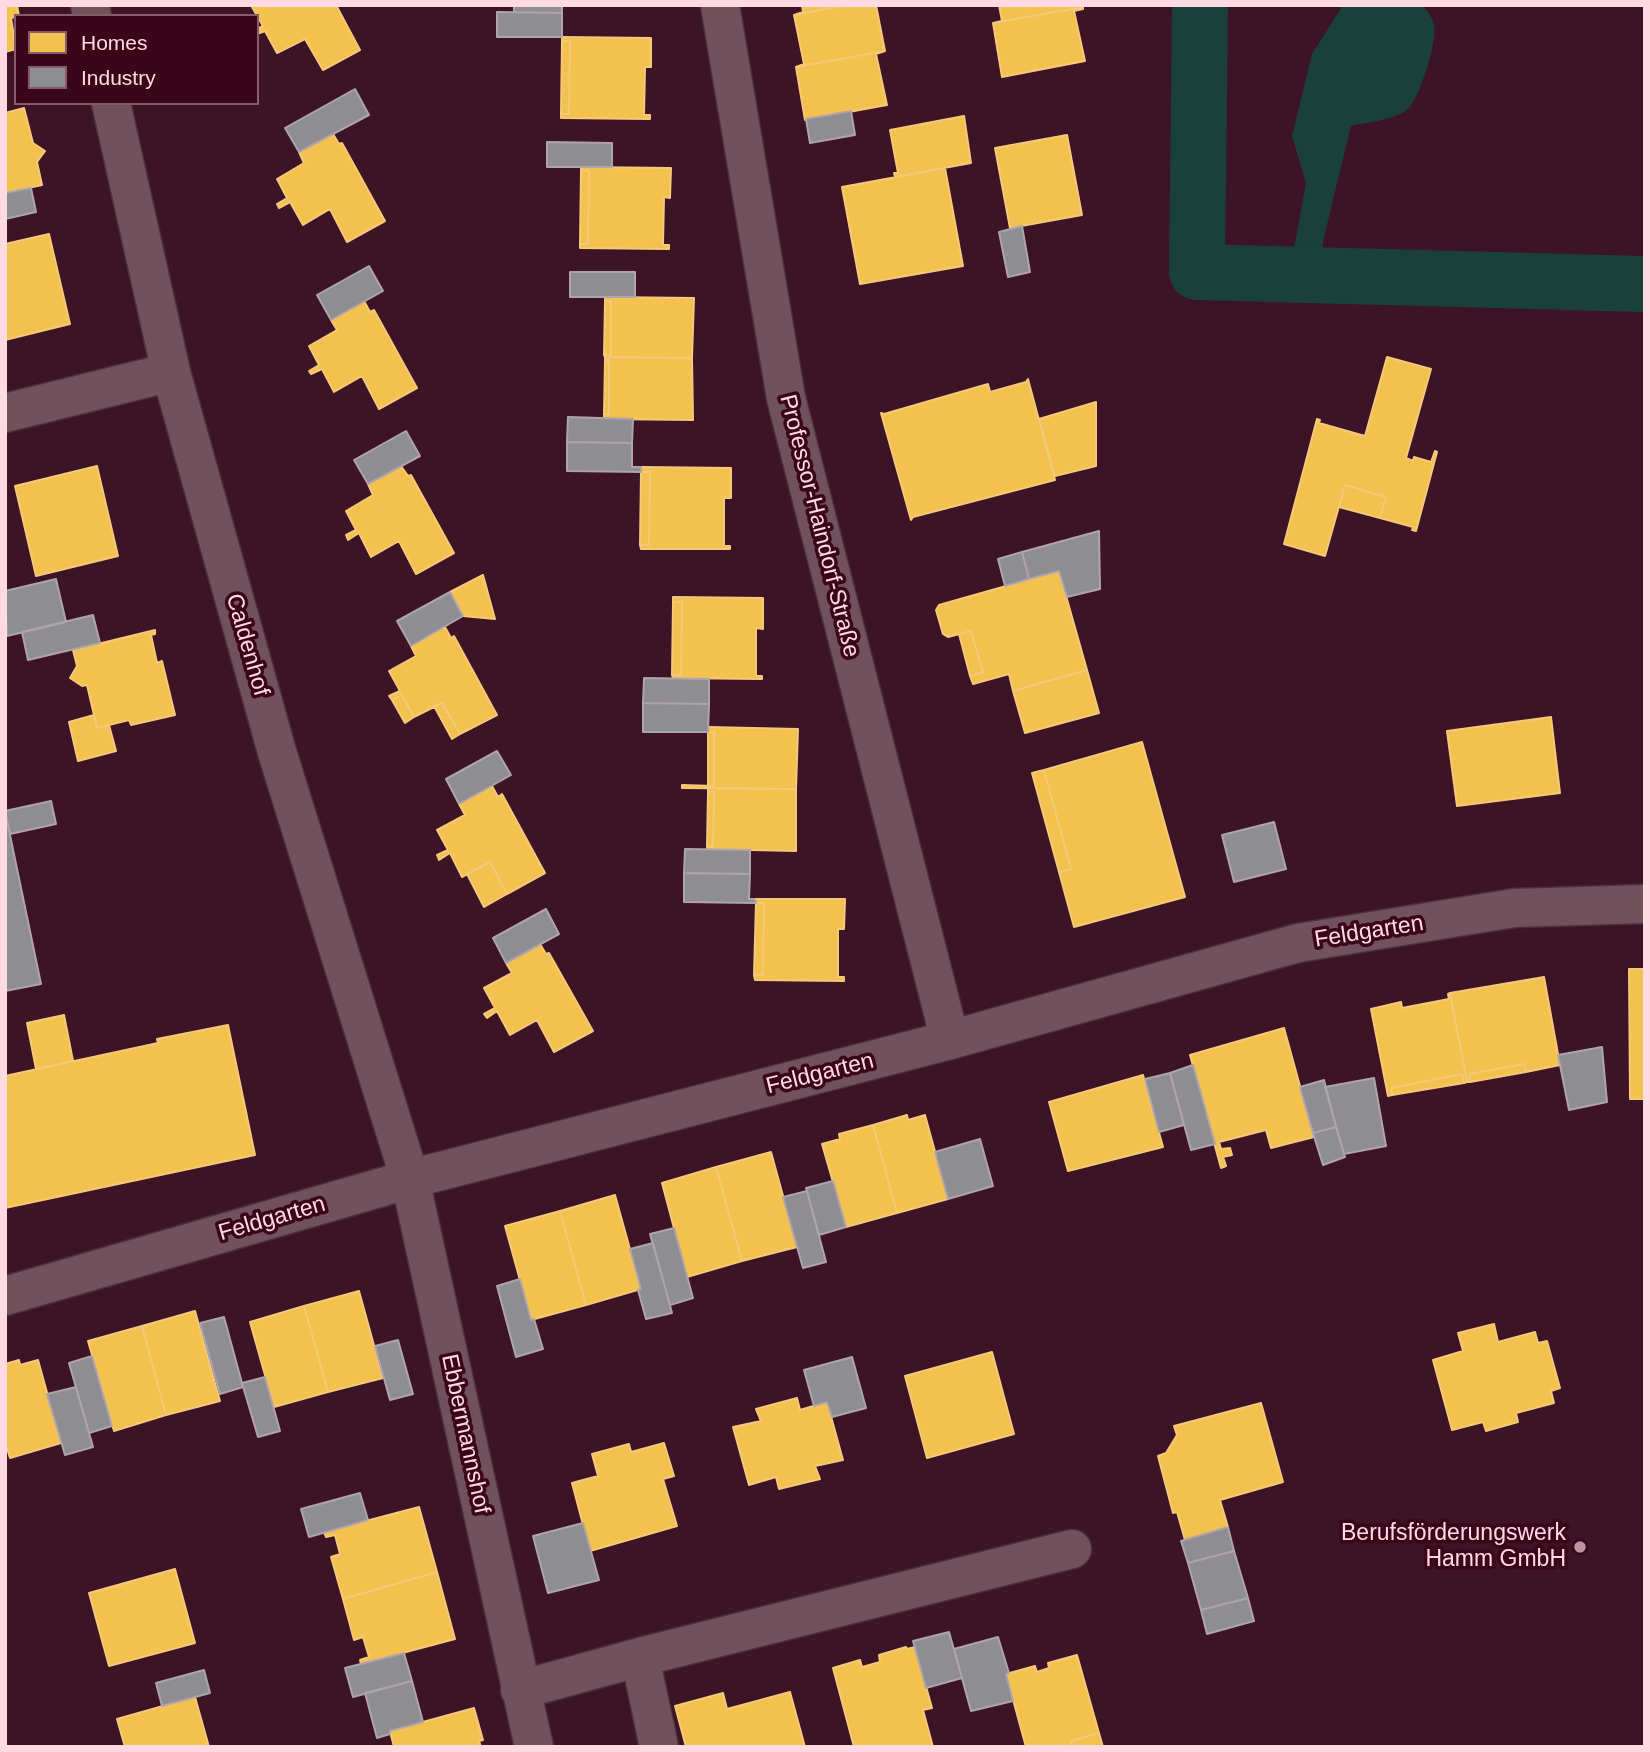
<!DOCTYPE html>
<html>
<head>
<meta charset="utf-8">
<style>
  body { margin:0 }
  #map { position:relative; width:1650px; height:1752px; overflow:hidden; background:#3c1425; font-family:Arial,sans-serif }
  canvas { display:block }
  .frame { position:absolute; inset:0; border:7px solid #ffdae2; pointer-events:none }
  .legend { position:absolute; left:14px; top:14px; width:245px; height:91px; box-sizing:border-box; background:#3b051a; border:2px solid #895a6a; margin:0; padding:9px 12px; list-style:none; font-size:21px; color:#ffdae2 }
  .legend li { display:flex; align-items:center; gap:14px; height:35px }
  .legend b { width:35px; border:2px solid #895a6a }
</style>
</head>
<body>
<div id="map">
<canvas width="1650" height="1752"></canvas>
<div class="frame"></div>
<ul class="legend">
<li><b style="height:19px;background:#f2c14e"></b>Homes</li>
<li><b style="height:19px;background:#8d8d92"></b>Industry</li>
</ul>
</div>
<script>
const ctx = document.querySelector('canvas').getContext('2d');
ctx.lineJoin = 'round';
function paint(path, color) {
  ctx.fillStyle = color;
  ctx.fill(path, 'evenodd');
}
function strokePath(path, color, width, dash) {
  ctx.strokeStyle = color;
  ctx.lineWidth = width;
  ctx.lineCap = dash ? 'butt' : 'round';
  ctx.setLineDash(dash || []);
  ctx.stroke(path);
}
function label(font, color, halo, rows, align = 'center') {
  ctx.font = font + ' Arial,sans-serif';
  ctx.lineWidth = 7;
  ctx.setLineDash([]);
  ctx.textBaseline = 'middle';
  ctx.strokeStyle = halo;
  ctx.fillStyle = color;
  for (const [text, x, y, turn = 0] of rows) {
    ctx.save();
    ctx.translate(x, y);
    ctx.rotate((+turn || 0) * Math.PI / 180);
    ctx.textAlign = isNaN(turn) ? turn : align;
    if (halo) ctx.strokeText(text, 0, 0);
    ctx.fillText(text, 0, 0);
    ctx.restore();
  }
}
const water = new Path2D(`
  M 1343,5 L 1422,5 C 1427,11 1432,17 1434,24 C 1438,40 1420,96 1409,108 C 1397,120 1367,122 1351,126 L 1324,237 L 1319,272 L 1277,272 L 1294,248 L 1306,183 L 1292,136 L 1312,54 Z`);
const homes = new Path2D(`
  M 5,5 L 17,5 L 19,16 L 11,18 L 16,49 L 5,52 Z
  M 256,5 L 336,5 L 360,50 L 323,70 L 305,39 L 277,53 L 265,31 L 257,34 L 257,29 L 263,26 L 252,7 Z
  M 802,5 L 847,5 L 794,15 L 803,12 Z
  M 847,5 L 876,5 L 885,51 L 796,67 L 804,64 L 794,15 Z
  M 999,5 L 1082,5 L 1083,7 L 993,23 L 1002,21 Z
  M 1083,7 L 1083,9 L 1074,11 L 1085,61 L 1002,77 L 993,23 Z
  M 562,37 L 651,38 L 651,67 L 645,67 L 644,115 L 650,115 L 650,119 L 561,118 L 561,114 L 569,114 L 570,41 L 562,41 Z
  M 562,41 L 570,41 L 569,114 L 561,114 Z
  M 885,51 L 876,54 L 887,105 L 805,120 L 796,67 Z
  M 24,108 L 33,143 L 45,151 L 37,162 L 42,185 L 5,193 L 5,113 Z
  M 964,116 L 971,163 L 895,177 L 894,173 L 898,173 L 890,130 Z
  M 333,134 L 339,144 L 342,143 L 385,221 L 347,242 L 330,209 L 303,225 L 290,202 L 279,208 L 277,204 L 287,198 L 277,179 L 304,163 L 299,152 Z
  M 1067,135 L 1082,215 L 1010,228 L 995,148 Z
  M 581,167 L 671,168 L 670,198 L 664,197 L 663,245 L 669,245 L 669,249 L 580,248 L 580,244 L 588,244 L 589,171 L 581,171 Z
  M 945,168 L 963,266 L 860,284 L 842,187 Z
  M 581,171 L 589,171 L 588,244 L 580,244 Z
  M 49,234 L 70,324 L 5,340 L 5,244 Z
  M 605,297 L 694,298 L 692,358 L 605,357 L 604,355 L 611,355 L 611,301 L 605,301 Z
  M 364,301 L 370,312 L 374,310 L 417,388 L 379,409 L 362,376 L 334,392 L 322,369 L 311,374 L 309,371 L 319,365 L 309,346 L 337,330 L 331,320 Z
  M 605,301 L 611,301 L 611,355 L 604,355 Z
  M 605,357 L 692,358 L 693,420 L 604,419 L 604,414 L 609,414 L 609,360 L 605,360 Z
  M 1387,357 L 1431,369 L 1406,458 L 1413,461 L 1414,457 L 1431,462 L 1435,451 L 1437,452 L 1416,531 L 1412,530 L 1413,527 L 1380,518 L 1386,497 L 1345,485 L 1325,556 L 1284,544 L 1317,419 L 1320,420 L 1319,423 L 1365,436 Z
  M 605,360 L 609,360 L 609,414 L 604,414 Z
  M 1028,379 L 1055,480 L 913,517 L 911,520 L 881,413 L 884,414 L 988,384 L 990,392 L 1026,382 Z
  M 1096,402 L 1096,466 L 1055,476 L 1039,419 Z
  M 97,466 L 118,556 L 36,576 L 15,486 Z
  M 401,466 L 408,476 L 411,475 L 454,553 L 416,574 L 399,541 L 371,557 L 359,533 L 348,540 L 346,535 L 356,530 L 346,511 L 373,495 L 368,484 Z
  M 641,467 L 731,468 L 731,498 L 724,498 L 724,546 L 730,546 L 730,549 L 641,549 L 640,545 L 649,545 L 650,472 L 641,472 Z
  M 641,472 L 650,472 L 649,545 L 640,545 Z
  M 1345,485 L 1386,497 L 1380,518 L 1339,507 Z
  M 1059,571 L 1087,670 L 1013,691 L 1009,674 L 973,684 L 970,676 L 983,672 L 971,631 L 948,637 L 943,634 L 936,610 L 939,605 Z
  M 483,575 L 495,619 L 463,616 L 450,592 Z
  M 673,597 L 763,598 L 763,629 L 756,628 L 756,676 L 762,676 L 762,679 L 673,678 L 672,675 L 681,675 L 682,602 L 673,602 Z
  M 673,602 L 682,602 L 681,675 L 672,675 Z
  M 445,627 L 451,638 L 454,636 L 497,715 L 460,734 L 442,703 L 414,717 L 402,695 L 392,700 L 389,696 L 400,691 L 389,671 L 416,656 L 411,646 Z
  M 155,630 L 155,634 L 151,635 L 157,663 L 162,661 L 175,715 L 131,725 L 129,720 L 97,728 L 87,685 L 82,686 L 70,678 L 77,666 L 73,650 Z
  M 971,631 L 983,672 L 970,676 L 959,634 Z
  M 1087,670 L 1099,713 L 1025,733 L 1013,691 Z
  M 402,695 L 414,717 L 405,723 L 392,700 Z
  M 442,703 L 460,734 L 452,739 L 434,706 Z
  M 94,715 L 97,728 L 109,725 L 116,751 L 78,761 L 69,722 Z
  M 1551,717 L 1560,793 L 1457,806 L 1447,731 Z
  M 708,727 L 798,729 L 796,789 L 682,788 L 682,785 L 714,786 L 714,732 L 708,732 Z
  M 708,732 L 714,732 L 714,786 L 708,786 Z
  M 1142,742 L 1185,897 L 1074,927 L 1059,872 L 1071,869 L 1044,770 Z
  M 1044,770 L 1071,869 L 1059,872 L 1032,773 Z
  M 492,786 L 498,797 L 502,794 L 545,873 L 507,894 L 490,862 L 462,877 L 450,853 L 439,860 L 437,855 L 448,850 L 437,830 L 465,815 L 459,804 Z
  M 708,788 L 796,789 L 796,851 L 707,849 L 713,846 L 714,792 L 708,792 Z
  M 708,792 L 714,792 L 713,846 L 707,847 Z
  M 490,862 L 507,894 L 484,907 L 467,874 Z
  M 755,899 L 845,899 L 844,929 L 838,929 L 838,977 L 844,977 L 844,981 L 755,980 L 754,975 L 763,975 L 764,903 L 756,903 Z
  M 756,903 L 764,903 L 763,975 L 754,975 Z
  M 540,944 L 546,954 L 549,953 L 593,1031 L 554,1052 L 537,1020 L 510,1035 L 497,1011 L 487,1018 L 484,1014 L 495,1008 L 484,988 L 512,973 L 506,963 Z
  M 1629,969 L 1645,969 L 1645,1099 L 1630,1099 Z
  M 1544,977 L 1560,1065 L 1526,1072 L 1524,1064 L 1469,1074 L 1470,1082 L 1467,1082 L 1450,993 Z
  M 1450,993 L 1467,1082 L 1464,1083 L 1462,1074 L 1391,1088 L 1392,1095 L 1388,1096 L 1371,1009 L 1401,1002 L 1402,1008 L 1449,999 L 1448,994 Z
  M 64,1015 L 73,1061 L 36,1069 L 27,1023 Z
  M 228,1025 L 255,1155 L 5,1208 L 5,1076 L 158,1043 L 157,1039 Z
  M 1284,1028 L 1314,1137 L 1271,1148 L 1266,1130 L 1219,1142 L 1221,1149 L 1230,1148 L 1232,1155 L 1223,1157 L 1226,1166 L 1221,1168 L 1190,1055 Z
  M 1524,1064 L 1526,1072 L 1470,1082 L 1469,1074 Z
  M 1462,1074 L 1464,1083 L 1392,1095 L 1391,1088 Z
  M 1143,1075 L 1163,1147 L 1068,1171 L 1049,1102 Z
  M 907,1115 L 908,1120 L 925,1115 L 948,1199 L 897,1213 L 873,1125 Z
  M 873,1125 L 897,1213 L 846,1227 L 822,1144 L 840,1139 L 839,1134 Z
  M 771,1152 L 797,1247 L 742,1261 L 716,1167 Z
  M 716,1167 L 742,1261 L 687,1277 L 662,1183 Z
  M 615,1195 L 641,1289 L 586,1305 L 560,1211 Z
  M 560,1211 L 586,1305 L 531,1320 L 505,1226 Z
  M 359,1291 L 383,1378 L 328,1392 L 304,1306 Z
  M 304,1306 L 328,1392 L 274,1407 L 250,1322 Z
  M 195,1311 L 220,1401 L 166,1415 L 142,1326 Z
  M 1494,1324 L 1498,1342 L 1535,1332 L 1538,1343 L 1547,1341 L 1560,1388 L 1551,1391 L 1554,1403 L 1516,1413 L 1518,1422 L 1486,1431 L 1483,1422 L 1452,1430 L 1433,1360 L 1463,1351 L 1458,1333 Z
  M 142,1326 L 166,1415 L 114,1431 L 88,1341 Z
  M 992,1352 L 1014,1434 L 927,1458 L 905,1376 Z
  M 19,1360 L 20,1365 L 38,1360 L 61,1443 L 10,1458 L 5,1442 L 5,1364 Z
  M 797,1398 L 800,1410 L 827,1402 L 843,1460 L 815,1466 L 820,1479 L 779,1489 L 776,1477 L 749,1485 L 733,1427 L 761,1421 L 756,1409 Z
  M 1261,1403 L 1283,1482 L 1220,1500 L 1228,1527 L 1185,1540 L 1177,1512 L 1173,1513 L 1158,1456 L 1166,1453 L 1177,1435 L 1174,1426 Z
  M 664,1443 L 674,1476 L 663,1479 L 677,1526 L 590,1551 L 572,1483 L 598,1476 L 592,1454 L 629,1444 L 631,1452 Z
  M 419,1507 L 437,1572 L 343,1599 L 331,1557 L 340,1554 L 335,1535 L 326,1537 L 324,1532 Z
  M 175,1569 L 195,1643 L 109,1666 L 89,1593 Z
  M 437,1572 L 455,1639 L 361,1664 L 360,1660 L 369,1657 L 363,1637 L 354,1640 L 343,1599 Z
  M 906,1647 L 907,1649 L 915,1647 L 932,1708 L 923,1710 L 933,1747 L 854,1747 L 833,1668 L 860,1660 L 862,1667 L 880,1662 L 879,1655 Z
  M 1077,1655 L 1099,1733 L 1071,1741 L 1072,1747 L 1026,1747 L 1006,1674 L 1035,1666 L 1037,1672 L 1049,1668 L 1048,1663 Z
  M 790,1692 L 805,1747 L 686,1747 L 675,1706 L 723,1693 L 727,1709 Z
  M 195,1697 L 209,1747 L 125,1747 L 117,1719 Z
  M 474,1708 L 483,1740 L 479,1741 L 481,1747 L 394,1747 L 390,1731 Z
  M 1099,1733 L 1103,1747 L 1072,1747 L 1071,1741 Z`);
const industry = new Path2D(`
  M 514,5 L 562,5 L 562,13 L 514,12 Z
  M 497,12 L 562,13 L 562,37 L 497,37 Z
  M 355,89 L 369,115 L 299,152 L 285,128 Z
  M 851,111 L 855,135 L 810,143 L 806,119 Z
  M 547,142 L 612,143 L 612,167 L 547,167 Z
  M 31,188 L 36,212 L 5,219 L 5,193 Z
  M 1022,226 L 1030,272 L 1008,277 L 999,232 Z
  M 369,266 L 383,291 L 331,320 L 317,295 Z
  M 570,272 L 635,272 L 635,297 L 570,297 Z
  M 568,417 L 633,419 L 632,443 L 567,442 Z
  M 406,431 L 420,456 L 368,484 L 354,460 Z
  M 567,442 L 632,443 L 632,467 L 641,467 L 641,472 L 567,471 Z
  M 1099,531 L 1100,589 L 1067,597 L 1059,571 L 1029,579 L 1022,552 Z
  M 1022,552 L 1029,579 L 1005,586 L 998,559 Z
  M 56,579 L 66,622 L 7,636 L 5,591 Z
  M 450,592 L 463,616 L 411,646 L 397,621 Z
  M 93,615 L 100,643 L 28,660 L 22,632 Z
  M 644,678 L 709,679 L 709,704 L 643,703 Z
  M 643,703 L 709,704 L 708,732 L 643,732 Z
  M 497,751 L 511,775 L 459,804 L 446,779 Z
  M 51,801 L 56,824 L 10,834 L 5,811 Z
  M 5,811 L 41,984 L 5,991 Z
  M 1274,822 L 1286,869 L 1234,882 L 1222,835 Z
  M 685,849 L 750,850 L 750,874 L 684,873 Z
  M 684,873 L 750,874 L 749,899 L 755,899 L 756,903 L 684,902 Z
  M 546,909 L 559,934 L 506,963 L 493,938 Z
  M 1602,1047 L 1607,1102 L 1569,1110 L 1558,1055 Z
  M 1193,1065 L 1215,1144 L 1191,1150 L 1170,1073 Z
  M 1170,1073 L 1184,1125 L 1159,1132 L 1145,1079 Z
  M 1374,1078 L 1386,1146 L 1344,1154 L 1325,1087 Z
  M 1324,1080 L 1336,1127 L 1313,1133 L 1300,1087 Z
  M 1336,1127 L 1345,1157 L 1323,1165 L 1313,1133 Z
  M 980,1139 L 993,1186 L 948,1199 L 935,1152 Z
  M 833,1181 L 846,1227 L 819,1235 L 806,1188 Z
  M 807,1191 L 826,1262 L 803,1268 L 783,1197 Z
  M 674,1228 L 693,1298 L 670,1305 L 650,1234 Z
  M 653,1243 L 672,1313 L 646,1319 L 638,1290 L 641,1289 L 630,1249 Z
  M 520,1279 L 531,1320 L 534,1319 L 543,1349 L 516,1357 L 497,1286 Z
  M 224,1317 L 243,1387 L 220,1394 L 200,1323 Z
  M 398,1340 L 413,1394 L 390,1400 L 375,1346 Z
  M 92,1356 L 112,1426 L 89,1433 L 69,1363 Z
  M 852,1357 L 866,1408 L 832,1417 L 827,1402 L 814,1406 L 804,1370 Z
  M 265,1377 L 280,1431 L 258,1437 L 242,1383 Z
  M 76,1387 L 93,1447 L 65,1455 L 47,1394 Z
  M 360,1493 L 368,1520 L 309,1537 L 301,1509 Z
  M 583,1523 L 599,1580 L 548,1593 L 533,1536 Z
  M 1228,1527 L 1234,1551 L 1188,1563 L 1181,1541 Z
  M 1234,1551 L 1248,1598 L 1201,1610 L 1188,1563 Z
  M 1248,1598 L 1254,1621 L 1207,1634 L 1201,1610 Z
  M 949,1632 L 962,1678 L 926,1688 L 913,1641 Z
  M 998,1637 L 1009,1673 L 1006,1674 L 1013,1701 L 971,1711 L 954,1649 Z
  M 404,1653 L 412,1681 L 353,1697 L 345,1668 Z
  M 204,1670 L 210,1693 L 162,1706 L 156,1683 Z
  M 412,1681 L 423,1722 L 390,1731 L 390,1734 L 377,1738 L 365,1693 Z`);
const canal = new Path2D(`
  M 1200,5 L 1197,272 L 1645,284`);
const minor = new Path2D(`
  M 90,5 L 92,16
  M 720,5 L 786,398 L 950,1040
  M 111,103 L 171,372 L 277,752 L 410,1179 L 534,1747
  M 5,413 L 171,372
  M 5,1296 L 410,1179 L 950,1040 L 1298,943 L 1514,908 L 1645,904
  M 640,1657 L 1072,1549
  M 520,1690 L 640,1657 L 659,1747`);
const markers = [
  [1580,1547,7,"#bb95a0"]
];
const streetNames = [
  ["Professor-Haindorf-Straße",819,526,76],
  ["Caldenhof",247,645,74],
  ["Feldgarten",1369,932,-9],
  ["Feldgarten",820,1074,-14],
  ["Feldgarten",272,1219,-16],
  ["Ebbermannshof",465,1434,78]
];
const poiNames = [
  ["Berufsförderungswerk",1566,1534],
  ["Hamm GmbH",1566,1560]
];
paint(water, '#1a403c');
paint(homes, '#f2c14e');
strokePath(homes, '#f6c87a', 2);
paint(industry, '#8d8d92');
strokePath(industry, '#afa4aa', 2);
strokePath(canal, '#1a403c', 56);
strokePath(minor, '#4b303b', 41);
strokePath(minor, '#71515c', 38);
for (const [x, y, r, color] of markers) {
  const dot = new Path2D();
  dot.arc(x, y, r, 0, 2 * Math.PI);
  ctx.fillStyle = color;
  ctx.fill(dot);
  strokePath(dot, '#3b051a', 2.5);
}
label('23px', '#ffdae2', '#3b051a', streetNames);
label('23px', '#ffdae2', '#3b051a', poiNames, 'right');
</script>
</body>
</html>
